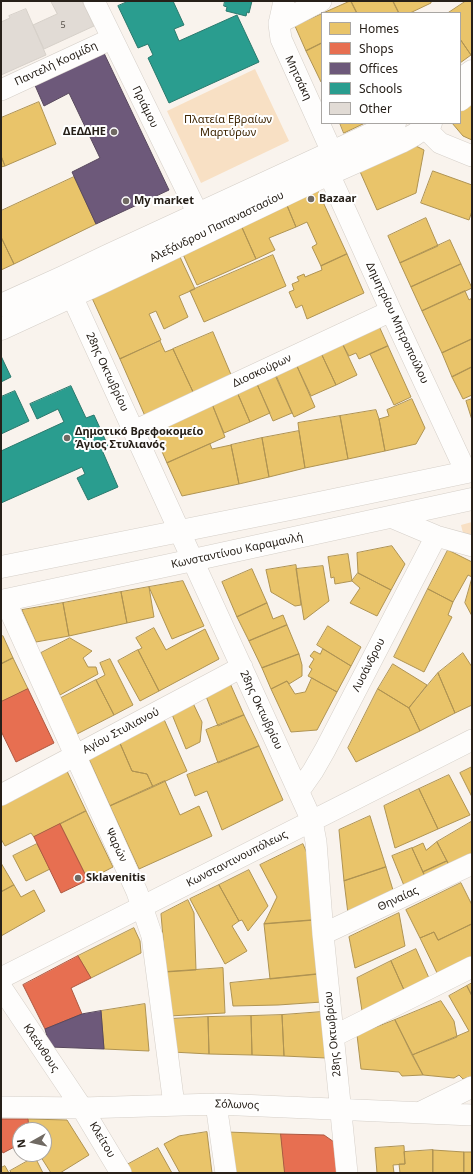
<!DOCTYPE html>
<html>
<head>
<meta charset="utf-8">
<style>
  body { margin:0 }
  #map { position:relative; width:473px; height:1174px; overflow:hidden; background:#f9f3ed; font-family:"Noto Sans",sans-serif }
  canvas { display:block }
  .frame { position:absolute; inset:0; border:2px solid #272019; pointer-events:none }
  .legend { position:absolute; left:321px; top:12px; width:140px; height:112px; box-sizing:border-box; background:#fff; border:1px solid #a9a6a3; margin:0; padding:5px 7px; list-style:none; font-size:12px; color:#272019 }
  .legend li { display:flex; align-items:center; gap:8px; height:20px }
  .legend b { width:20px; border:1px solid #a9a6a3 }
  .north { position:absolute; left:12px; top:1122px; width:40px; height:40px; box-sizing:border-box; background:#fff; border:1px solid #a9a6a3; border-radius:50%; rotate:262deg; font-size:11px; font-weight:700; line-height:16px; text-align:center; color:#272019 }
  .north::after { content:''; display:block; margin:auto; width:14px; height:18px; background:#706a63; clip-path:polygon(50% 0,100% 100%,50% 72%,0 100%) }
</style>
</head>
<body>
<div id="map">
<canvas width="473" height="1174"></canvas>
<div class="frame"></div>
<ul class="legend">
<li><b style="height:11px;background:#e9c46a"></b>Homes</li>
<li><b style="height:11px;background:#e76f51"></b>Shops</li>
<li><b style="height:11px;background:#6d597a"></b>Offices</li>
<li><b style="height:11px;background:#2a9d8f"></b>Schools</li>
<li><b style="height:11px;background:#e1dbd5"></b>Other</li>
</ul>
<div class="north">N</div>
</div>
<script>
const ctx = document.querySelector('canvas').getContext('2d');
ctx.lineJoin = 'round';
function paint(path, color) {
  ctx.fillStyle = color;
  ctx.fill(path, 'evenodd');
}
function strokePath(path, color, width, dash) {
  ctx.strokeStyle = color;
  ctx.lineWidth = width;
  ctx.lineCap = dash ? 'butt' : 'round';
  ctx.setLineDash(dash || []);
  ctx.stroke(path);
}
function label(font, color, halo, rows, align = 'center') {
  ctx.font = font + ' "Noto Sans",sans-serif';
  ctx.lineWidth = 4;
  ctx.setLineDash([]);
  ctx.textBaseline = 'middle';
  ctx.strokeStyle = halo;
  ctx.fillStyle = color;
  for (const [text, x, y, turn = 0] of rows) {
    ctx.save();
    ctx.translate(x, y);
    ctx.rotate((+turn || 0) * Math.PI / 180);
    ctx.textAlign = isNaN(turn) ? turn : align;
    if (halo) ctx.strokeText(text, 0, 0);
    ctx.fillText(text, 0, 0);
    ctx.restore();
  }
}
const green = new Path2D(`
  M 255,69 L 289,141 L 201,183 L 167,111 Z
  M 472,522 L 472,540 L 464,537 L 461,525 Z`);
const homes = new Path2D(`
  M 351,1 L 357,13 L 323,13 L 350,1 Z
  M 351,1 L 393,1 L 399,13 L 357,13 Z
  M 393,1 L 431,1 L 431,3 L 410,13 L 399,13 Z
  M 466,1 L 472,1 L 472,54 L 471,55 L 460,39 L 460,13 L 448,13 Z
  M 322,14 L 322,43 L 306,51 L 295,26 Z
  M 460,39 L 471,55 L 460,63 Z
  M 322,43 L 322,82 L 321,82 L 306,51 Z
  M 472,99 L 472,140 L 463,136 L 452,123 L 460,123 L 460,108 Z
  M 39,102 L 56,144 L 5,166 L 1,156 L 1,118 Z
  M 340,123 L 365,123 L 344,133 Z
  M 410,143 L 424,150 L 416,193 L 377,210 L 358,167 Z
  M 1,156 L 5,166 L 1,167 Z
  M 433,171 L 472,185 L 472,211 L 469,220 L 421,203 Z
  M 74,177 L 96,224 L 14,264 L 1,237 L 1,211 Z
  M 317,189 L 347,254 L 321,266 L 312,247 L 317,244 L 307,222 L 296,227 L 286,203 Z
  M 286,203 L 296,227 L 269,238 L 275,250 L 256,259 L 240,223 Z
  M 426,218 L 438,246 L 400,263 L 388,236 Z
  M 240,223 L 256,259 L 197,285 L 181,250 Z
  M 1,237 L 14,264 L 1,270 Z
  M 450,240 L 461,264 L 411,287 L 400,263 Z
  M 347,254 L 364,293 L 307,319 L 302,305 L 296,308 L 289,292 L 294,290 L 292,284 L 299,281 L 297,277 L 304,274 L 305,277 L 322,270 L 321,266 Z
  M 273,255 L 286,286 L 204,322 L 190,291 Z
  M 180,257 L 195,289 L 179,296 L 188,317 L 164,329 L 156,311 L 149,314 L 161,340 L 120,359 L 92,298 Z
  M 461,264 L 472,288 L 422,311 L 411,287 Z
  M 465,291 L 469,300 L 472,298 L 472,339 L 442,353 L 422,311 Z
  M 379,326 L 388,346 L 359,359 L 356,353 L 349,356 L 342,343 Z
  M 213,332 L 232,377 L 194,394 L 173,349 Z
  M 472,339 L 472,367 L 452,377 L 442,353 Z
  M 160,341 L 165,352 L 173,349 L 194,394 L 145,416 L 120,359 Z
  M 342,343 L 357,375 L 336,385 L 321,353 Z
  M 388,346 L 411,397 L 394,405 L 370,354 Z
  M 321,353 L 336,385 L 311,396 L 296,364 Z
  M 296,364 L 315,407 L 294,417 L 275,373 Z
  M 472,367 L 472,395 L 463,399 L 452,377 Z
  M 275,375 L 292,413 L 273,421 L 257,384 Z
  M 257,384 L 270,413 L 250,422 L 237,392 Z
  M 237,392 L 250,422 L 224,433 L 212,404 Z
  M 412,399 L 425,428 L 416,444 L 385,451 L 379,419 L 389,416 L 387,410 Z
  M 472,399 L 472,420 L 466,401 Z
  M 212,404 L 225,437 L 167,463 L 153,431 Z
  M 376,410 L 379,419 L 385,451 L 348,459 L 340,416 Z
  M 340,416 L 348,459 L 305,468 L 299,431 L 298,423 Z
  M 299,431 L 305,468 L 269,477 L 262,438 Z
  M 262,438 L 269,477 L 239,484 L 231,445 Z
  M 210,444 L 212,449 L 231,445 L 239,484 L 182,496 L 167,463 Z
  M 392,546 L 405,564 L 391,590 L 358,573 L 357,553 Z
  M 448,550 L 472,562 L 472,577 L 468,575 L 453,602 L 428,589 Z
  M 348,554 L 352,581 L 335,584 L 334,577 L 331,578 L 328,557 Z
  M 296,565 L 301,605 L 295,606 L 271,592 L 266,570 Z
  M 323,566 L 329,601 L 304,620 L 296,569 Z
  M 252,569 L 267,603 L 237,617 L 222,582 Z
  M 358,573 L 391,590 L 377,616 L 350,603 L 360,588 L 352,581 Z
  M 472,578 L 472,616 L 465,603 Z
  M 183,581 L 204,626 L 172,639 L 149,587 Z
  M 149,587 L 154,617 L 127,623 L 121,592 Z
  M 428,589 L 453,602 L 448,615 L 452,617 L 424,672 L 394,657 Z
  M 121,592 L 127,623 L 69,636 L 63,603 Z
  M 63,603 L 69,636 L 36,642 L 22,610 Z
  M 267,603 L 273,619 L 283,615 L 287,625 L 249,641 L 237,617 Z
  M 287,625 L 299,654 L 262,668 L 249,641 Z
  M 328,626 L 361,647 L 351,666 L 317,645 Z
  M 154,628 L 166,650 L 205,629 L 219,659 L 159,691 L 138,650 L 142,648 L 136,638 Z
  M 3,636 L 13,658 L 1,664 L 1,637 Z
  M 70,638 L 92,651 L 83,658 L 88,667 L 96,667 L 98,674 L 60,695 L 41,653 Z
  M 323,649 L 351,666 L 337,692 L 308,676 L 312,669 L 309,667 L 314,659 L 310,656 L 314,651 L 320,654 Z
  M 138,650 L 159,691 L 140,701 L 118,661 Z
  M 463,653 L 472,667 L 472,705 L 455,713 L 438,673 Z
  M 299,654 L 302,665 L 302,676 L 289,684 L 287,681 L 271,689 L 262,668 Z
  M 13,658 L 28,689 L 1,702 L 1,664 Z
  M 110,659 L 133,705 L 114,715 L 96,680 L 105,675 L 100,663 Z
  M 393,664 L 427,685 L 409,708 L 378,689 Z
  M 438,673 L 455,713 L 420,731 L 409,708 Z
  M 312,678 L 337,692 L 317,730 L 291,732 L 271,689 L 287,681 L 295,694 L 305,692 Z
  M 96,680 L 114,715 L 77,734 L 61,698 Z
  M 229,681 L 244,715 L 218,726 L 205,694 Z
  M 378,689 L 409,708 L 420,731 L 356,762 L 348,748 Z
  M 192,701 L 202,722 L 200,742 L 186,749 L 171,712 Z
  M 244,715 L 259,746 L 218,763 L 206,730 Z
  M 163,717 L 187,771 L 153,787 L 147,774 L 132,771 L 119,741 Z
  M 119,741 L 132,771 L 147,774 L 153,787 L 110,806 L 88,757 Z
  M 259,746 L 283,800 L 222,830 L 207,791 L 195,796 L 187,775 Z
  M 472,767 L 472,797 L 460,773 Z
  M 66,769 L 86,811 L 34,837 L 31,833 L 5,846 L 1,839 L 1,802 Z
  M 449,775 L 470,815 L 438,829 L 419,789 Z
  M 165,781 L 180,815 L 199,806 L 212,836 L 139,869 L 110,806 Z
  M 419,789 L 438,829 L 395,848 L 384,806 Z
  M 86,811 L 113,867 L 88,880 L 60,824 Z
  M 370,816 L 386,867 L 344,881 L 339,830 Z
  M 471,822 L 472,825 L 472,860 L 452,871 L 437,842 Z
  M 437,842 L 447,861 L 423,872 L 412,848 L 423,843 L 426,850 Z
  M 37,844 L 50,869 L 26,881 L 13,856 Z
  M 303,844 L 309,858 L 315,920 L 264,924 L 277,897 L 260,865 Z
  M 412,848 L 428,883 L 407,893 L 392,856 Z
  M 447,861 L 452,871 L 428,883 L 423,872 Z
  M 1,863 L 14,885 L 1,892 Z
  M 386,867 L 396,900 L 349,922 L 344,881 Z
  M 249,870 L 268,906 L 248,931 L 242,920 L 239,921 L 219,885 Z
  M 461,883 L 472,905 L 472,924 L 438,940 L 434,932 L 420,938 L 406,910 Z
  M 14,885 L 21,897 L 34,890 L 45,911 L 1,936 L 1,892 Z
  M 219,885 L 239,921 L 232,926 L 247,951 L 225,964 L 190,899 Z
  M 188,900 L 194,913 L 196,970 L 166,972 L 161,914 Z
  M 399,913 L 405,946 L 355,968 L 349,937 Z
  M 315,920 L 319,974 L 270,979 L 264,924 Z
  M 472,924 L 472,961 L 439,977 L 420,938 L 434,932 L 438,940 Z
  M 134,928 L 140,941 L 141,953 L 91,978 L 78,956 Z
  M 416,949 L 429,978 L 404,990 L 391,961 Z
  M 391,961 L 404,990 L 362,1011 L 357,978 Z
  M 223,968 L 225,1013 L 169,1016 L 166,972 Z
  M 319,974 L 322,1002 L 278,1005 L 233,1006 L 230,983 Z
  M 472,983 L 472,996 L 467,986 Z
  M 467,986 L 472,996 L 472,1076 L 463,1079 L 459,1075 L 454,1078 L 423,1075 L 412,1055 L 469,1031 L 449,996 Z
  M 441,1001 L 454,1021 L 457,1037 L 412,1055 L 395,1020 Z
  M 145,1004 L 149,1051 L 104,1049 L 101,1011 Z
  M 322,1012 L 326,1058 L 284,1056 L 282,1015 Z
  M 282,1015 L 284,1056 L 252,1055 L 251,1016 Z
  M 251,1016 L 252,1055 L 209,1054 L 208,1017 Z
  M 208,1017 L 209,1054 L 172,1052 L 169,1019 Z
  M 395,1020 L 423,1075 L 402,1076 L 399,1072 L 361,1069 L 357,1035 Z
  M 28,1119 L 67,1120 L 89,1155 L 60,1173 L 51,1173 L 39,1154 L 44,1154 L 44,1130 L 29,1130 Z
  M 207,1132 L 212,1173 L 180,1173 L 164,1144 L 179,1136 Z
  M 227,1132 L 281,1134 L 285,1173 L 234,1173 Z
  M 404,1146 L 405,1164 L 393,1165 L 394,1173 L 377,1173 L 375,1148 Z
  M 158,1148 L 172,1173 L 126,1173 L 123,1167 Z
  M 433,1150 L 464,1152 L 464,1173 L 433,1173 Z
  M 433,1150 L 433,1173 L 400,1173 L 399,1164 L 405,1164 L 404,1152 Z
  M 464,1152 L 472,1152 L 472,1173 L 464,1173 Z
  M 35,1157 L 43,1173 L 12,1173 L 10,1171 Z
  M 5,1166 L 9,1173 L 1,1173 L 1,1168 Z`);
const shops = new Path2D(`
  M 28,689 L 54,743 L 16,762 L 1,731 L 1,702 Z
  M 60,824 L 88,880 L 61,893 L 34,837 Z
  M 78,956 L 91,978 L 71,988 L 82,1014 L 45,1029 L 23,985 Z
  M 1,1119 L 28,1119 L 29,1130 L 20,1130 L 20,1144 L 3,1153 L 1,1149 Z
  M 281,1134 L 324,1135 L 334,1142 L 337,1173 L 285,1173 Z`);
const offices = new Path2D(`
  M 103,51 L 169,190 L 96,224 L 72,172 L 100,158 L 69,93 L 44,106 L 34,83 Z
  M 101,1011 L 104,1049 L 50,1047 L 45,1029 L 82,1014 Z`);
const schools = new Path2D(`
  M 129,1 L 173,1 L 184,25 L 174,29 L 179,41 L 237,15 L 259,62 L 169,103 L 148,58 L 153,55 L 148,44 L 138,48 L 118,6 Z
  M 225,1 L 252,1 L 249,13 L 247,12 L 246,16 L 226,11 L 227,7 L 224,6 Z
  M 1,356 L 11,377 L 1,382 Z
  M 71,386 L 86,418 L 94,415 L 109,448 L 102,450 L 118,487 L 88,500 L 77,478 L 85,474 L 82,467 L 1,503 L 1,451 L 64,422 L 58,409 L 37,419 L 30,404 Z
  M 15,391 L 29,421 L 1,434 L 1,397 Z`);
const building = new Path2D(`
  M 51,1 L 82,1 L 94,26 L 44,49 L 33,25 L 57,14 Z
  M 26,9 L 46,55 L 1,75 L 1,22 L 10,18 L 9,16 Z`);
const minor = new Path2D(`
  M 94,1 L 198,214
  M 284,1 L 279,24 L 281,39 L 332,152
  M 279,23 L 321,1
  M 1,90 L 111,39
  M 425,128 L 440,143 L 472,156
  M 329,174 L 391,311 L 466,472
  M 65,281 L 312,821 L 316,842 L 323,934 L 347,1173
  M 134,431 L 391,311
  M 391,517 L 436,536 L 472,546
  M 5,600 L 137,892 L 152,936 L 174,1105
  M 299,791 L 313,771 L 325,750 L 436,536
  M 1,795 L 242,667
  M 323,934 L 472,864
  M 1,978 L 472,740
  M 1,987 L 82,1108 L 121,1173
  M 334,1036 L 472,967
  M 216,1104 L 226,1173
  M 1,1107 L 82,1108 L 216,1104 L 472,1115
  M 421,1112 L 472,1087`);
const major = new Path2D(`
  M 460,80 L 472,71
  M 460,100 L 472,90
  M 1,305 L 63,277 L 107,256 L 395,123
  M 1,329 L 103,282 L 316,180 L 401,142 L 414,135 L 431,123
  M 1,567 L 295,508 L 472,471
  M 1,601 L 193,560 L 472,499`);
const markers = [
  [114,132,4,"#706a63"],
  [311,199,4,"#706a63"],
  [126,201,4,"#706a63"],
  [67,438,4,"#706a63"],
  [78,878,4,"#706a63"]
];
const numberNames = [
  ["5",63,25]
];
const streetNames = [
  ["Παντελή Κοσμίδη",56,64,-25],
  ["Μητσάκη",298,78,65],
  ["Πριάμου",145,107,64],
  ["Αλεξάνδρου Παπαναστασίου",217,227,-26],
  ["Δημητρίου Μητροπούλου",397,323,65],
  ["Διοσκούρων",262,371,-25],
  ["28ης Οκτωβρίου",107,372,65],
  ["Κωνσταντίνου Καραμανλή",237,551,-12],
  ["Λυσάνδρου",369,665,-63],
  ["28ης Οκτωβρίου",261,710,65],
  ["Αγίου Στυλιανού",121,731,-28],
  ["Ψαρών",116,845,65],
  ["Κωνσταντινουπόλεως",237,859,-27],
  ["Θηναίας",398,899,-25],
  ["28ης Οκτωβρίου",333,1034,-96],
  ["Κλεάνθους",41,1048,56],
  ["Σόλωνος",237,1105,2],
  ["Κλείτου",102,1140,59]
];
const parkNames = [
  ["Πλατεία Εβραίων",228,120],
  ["Μαρτύρων",228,133]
];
const poiNames = [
  ["ΔΕΔΔΗΕ",106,132,"right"],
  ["Bazaar",319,199],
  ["My market",134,201],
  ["Δημοτικό Βρεφοκομείο",75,432],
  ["Άγιος Στυλιανός",75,445],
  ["Sklavenitis",86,878]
];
paint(green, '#f8e0c4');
paint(homes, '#e9c46a');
strokePath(homes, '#af9352', 1);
paint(shops, '#e76f51');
strokePath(shops, '#ad5740', 1);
paint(offices, '#6d597a');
strokePath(offices, '#58485d', 1);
paint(schools, '#2a9d8f');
strokePath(schools, '#29786c', 1);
paint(building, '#e1dbd5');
strokePath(building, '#d6d0c9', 1);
strokePath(minor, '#d5cfc8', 22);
strokePath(major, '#d5cfc8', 23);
strokePath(minor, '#fefdfc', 21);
strokePath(major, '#fefdfc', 22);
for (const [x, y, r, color] of markers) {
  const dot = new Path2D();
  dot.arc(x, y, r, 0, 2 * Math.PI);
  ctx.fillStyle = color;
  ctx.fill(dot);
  strokePath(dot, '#fff', 1.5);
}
label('9px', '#565049', null, numberNames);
label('11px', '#272019', '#fff', streetNames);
label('11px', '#3e2502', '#fff', parkNames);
label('bold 11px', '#272019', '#fff', poiNames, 'left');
</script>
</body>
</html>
